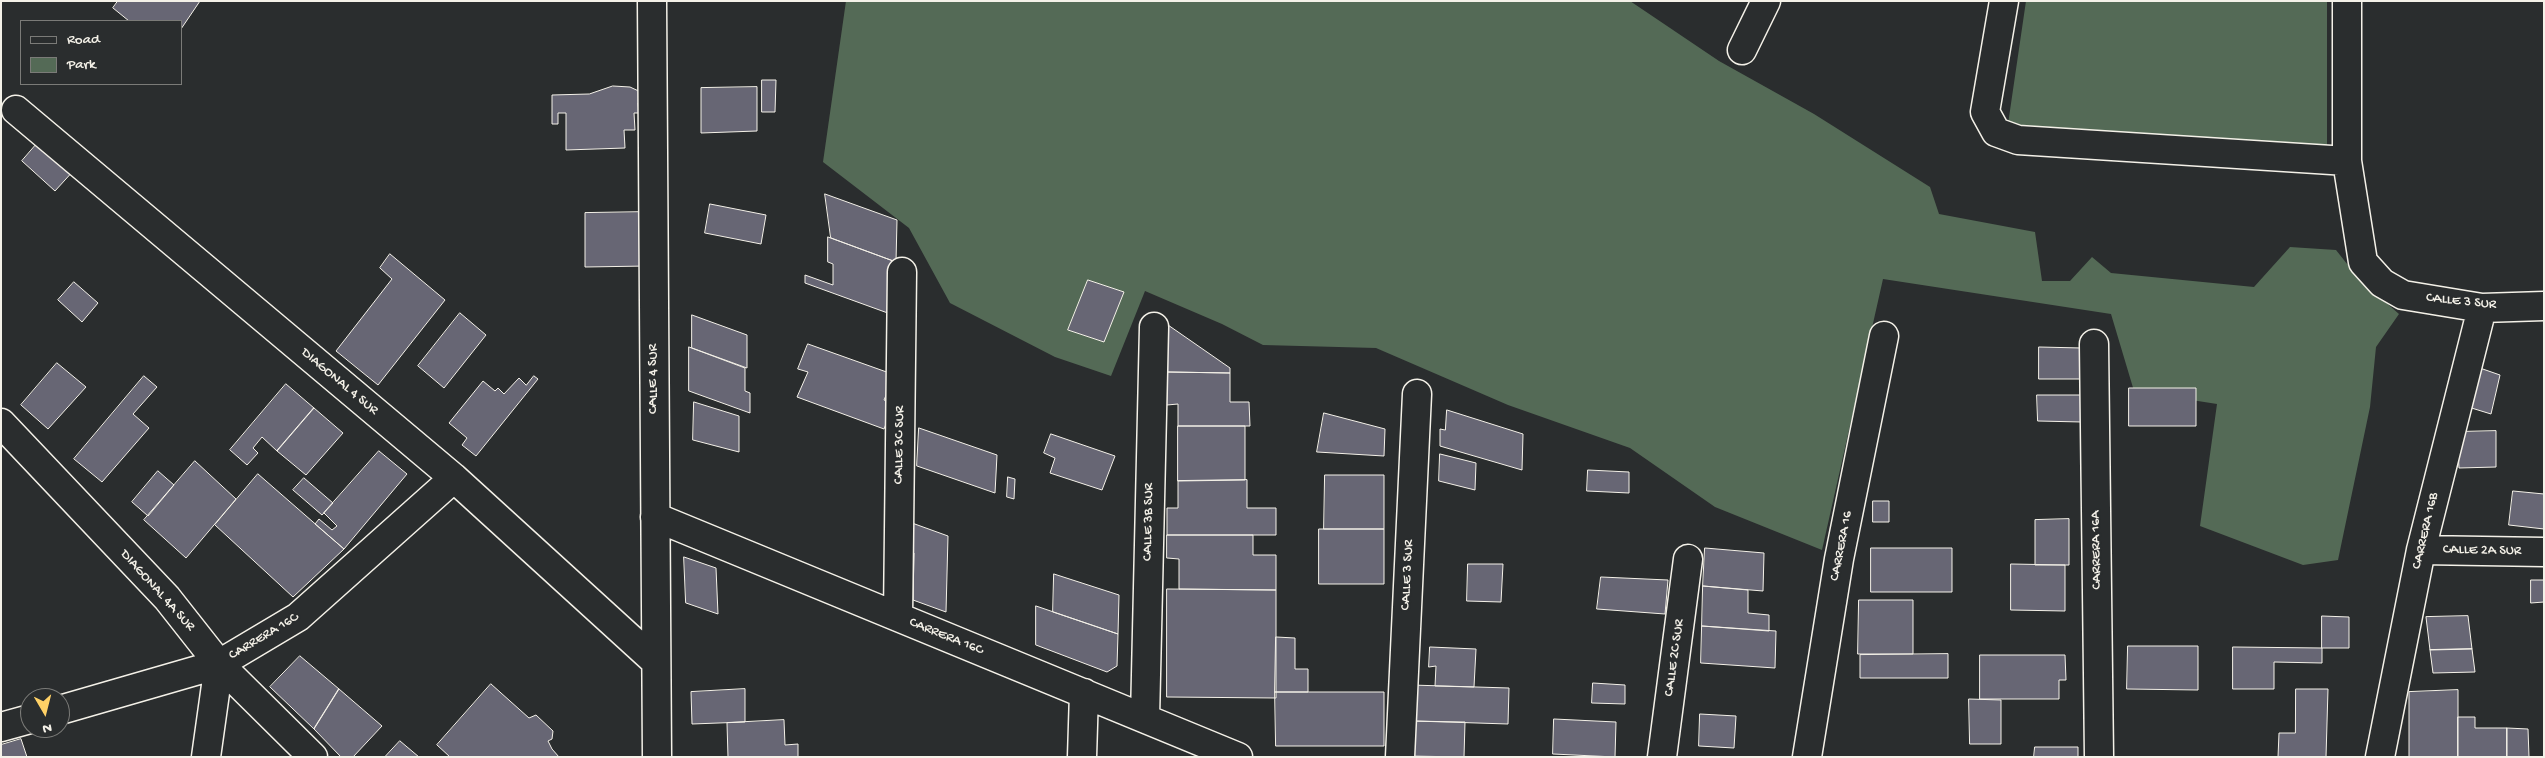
<!DOCTYPE html>
<html>
<head>
<meta charset="utf-8">
<style>
  body { margin:0 }
  #map { position:relative; width:2545px; height:758px; overflow:hidden; background:#2a2d2e; font-family:"Gochi Hand",sans-serif }
  canvas { display:block }
  .frame { position:absolute; inset:0; border:2px solid #f4f1e8; pointer-events:none }
  .legend { position:absolute; left:20px; top:20px; width:162px; height:65px; box-sizing:border-box; background:#2a2d2e; border:1px solid #7b7b78; margin:0; padding:6px 9px; list-style:none; font-size:15px; color:#f4f1e8 }
  .legend li { display:flex; align-items:center; gap:10px; height:25px }
  .legend b { width:25px; border:1px solid #7b7b78 }
  .north { position:absolute; left:20px; top:688px; width:50px; height:50px; box-sizing:border-box; background:#2a2d2e; border:1px solid #7b7b78; border-radius:50%; rotate:172deg; font-size:14px; font-weight:700; line-height:20px; text-align:center; color:#f4f1e8 }
  .north::after { content:''; display:block; margin:auto; width:18px; height:22px; background:#ffd166; clip-path:polygon(50% 0,100% 100%,50% 72%,0 100%) }
</style>
</head>
<body>
<div id="map">
<canvas width="2545" height="758"></canvas>
<div class="frame"></div>
<ul class="legend">
<li><b style="height:6px;background:#2a2d2e"></b>Road</li>
<li><b style="height:14px;background:#546a56"></b>Park</li>
</ul>
<div class="north">N</div>
</div>
<script>
const ctx = document.querySelector('canvas').getContext('2d');
ctx.lineJoin = 'round';
function paint(path, color) {
  ctx.fillStyle = color;
  ctx.fill(path, 'evenodd');
}
function strokePath(path, color, width, dash) {
  ctx.strokeStyle = color;
  ctx.lineWidth = width;
  ctx.lineCap = dash ? 'butt' : 'round';
  ctx.setLineDash(dash || []);
  ctx.stroke(path);
}
function label(font, color, halo, rows, align = 'center') {
  ctx.font = font + ' "Gochi Hand",sans-serif';
  ctx.lineWidth = 4;
  ctx.setLineDash([]);
  ctx.textBaseline = 'middle';
  ctx.strokeStyle = halo;
  ctx.fillStyle = color;
  for (const [text, x, y, turn = 0] of rows) {
    ctx.save();
    ctx.translate(x, y);
    ctx.rotate((+turn || 0) * Math.PI / 180);
    ctx.textAlign = isNaN(turn) ? turn : align;
    if (halo) ctx.strokeText(text, 0, 0);
    ctx.fillText(text, 0, 0);
    ctx.restore();
  }
}
const green = new Path2D(`
  M 846,1 L 1630,1 L 1719,61 L 1814,114 L 1930,187 L 1939,214 L 2035,232 L 2042,281 L 2070,281 L 2092,257 L 2111,273 L 2254,287 L 2290,247 L 2336,250 L 2359,279 L 2399,314 L 2376,347 L 2370,407 L 2338,560 L 2303,565 L 2200,526 L 2217,404 L 2134,391 L 2111,314 L 1883,279 L 1822,550 L 1715,507 L 1630,448 L 1508,405 L 1376,348 L 1263,345 L 1222,324 L 1145,291 L 1111,376 L 1055,357 L 950,303 L 909,228 L 823,162 Z
  M 2026,1 L 2327,1 L 2327,152 L 2008,124 Z`);
const building = new Path2D(`
  M 118,1 L 200,1 L 181,29 L 181,21 L 129,21 L 113,8 Z
  M 762,80 L 776,80 L 775,112 L 762,112 Z
  M 613,86 L 630,87 L 645,94 L 646,103 L 638,103 L 639,113 L 634,113 L 635,130 L 624,130 L 625,148 L 566,150 L 566,113 L 558,113 L 558,124 L 552,124 L 552,95 L 589,94 Z
  M 757,87 L 757,131 L 701,133 L 701,88 Z
  M 41,139 L 75,169 L 55,191 L 22,161 Z
  M 825,194 L 897,220 L 896,262 L 831,238 Z
  M 710,204 L 766,215 L 761,244 L 705,233 Z
  M 646,212 L 647,266 L 585,267 L 585,213 Z
  M 828,237 L 896,262 L 896,316 L 805,283 L 805,275 L 833,285 L 833,264 L 828,262 Z
  M 390,254 L 445,300 L 378,385 L 336,351 L 392,279 L 380,268 Z
  M 1088,280 L 1124,292 L 1104,342 L 1068,330 Z
  M 74,282 L 98,303 L 82,322 L 58,300 Z
  M 460,313 L 486,335 L 444,388 L 418,366 Z
  M 692,315 L 747,335 L 747,368 L 692,348 Z
  M 1168,325 L 1230,368 L 1230,373 L 1168,372 Z
  M 808,344 L 895,375 L 884,400 L 894,404 L 884,429 L 797,397 L 808,372 L 798,369 Z
  M 689,347 L 745,368 L 745,391 L 750,393 L 750,413 L 689,391 Z
  M 2039,347 L 2082,348 L 2082,379 L 2039,379 Z
  M 57,363 L 86,387 L 48,429 L 21,405 Z
  M 2474,366 L 2500,375 L 2491,414 L 2465,406 Z
  M 1168,372 L 1230,373 L 1230,402 L 1249,402 L 1250,426 L 1178,426 L 1178,404 L 1167,405 Z
  M 144,376 L 157,387 L 133,414 L 149,428 L 102,482 L 74,459 Z
  M 534,376 L 538,379 L 476,456 L 462,445 L 467,438 L 449,423 L 483,381 L 495,391 L 498,388 L 504,394 L 519,378 L 526,385 Z
  M 286,384 L 314,408 L 277,451 L 262,437 L 253,448 L 258,453 L 247,465 L 230,450 Z
  M 2129,388 L 2196,388 L 2196,426 L 2129,426 Z
  M 2037,395 L 2082,395 L 2082,422 L 2038,421 Z
  M 694,402 L 739,416 L 739,452 L 693,440 Z
  M 314,408 L 343,433 L 306,475 L 277,451 Z
  M 1447,410 L 1523,434 L 1522,470 L 1440,446 L 1440,429 L 1445,430 Z
  M 1324,413 L 1385,429 L 1384,456 L 1317,452 Z
  M 1178,426 L 1245,426 L 1245,480 L 1178,481 Z
  M 919,428 L 997,455 L 995,493 L 917,466 Z
  M 2496,431 L 2496,467 L 2459,468 L 2457,432 Z
  M 1051,434 L 1115,456 L 1102,490 L 1050,473 L 1055,458 L 1044,453 Z
  M 379,451 L 407,474 L 344,549 L 315,524 L 319,519 L 332,530 L 337,526 L 324,513 Z
  M 1440,454 L 1476,463 L 1475,490 L 1439,481 Z
  M 195,461 L 236,499 L 186,558 L 144,520 Z
  M 1588,470 L 1629,472 L 1629,493 L 1587,491 Z
  M 158,471 L 174,485 L 148,516 L 132,502 Z
  M 258,474 L 344,549 L 293,597 L 215,525 Z
  M 1325,475 L 1384,475 L 1384,529 L 1324,529 Z
  M 1008,477 L 1015,479 L 1014,499 L 1007,497 Z
  M 304,478 L 333,503 L 322,515 L 293,490 Z
  M 1247,480 L 1247,508 L 1276,508 L 1276,535 L 1167,535 L 1167,508 L 1178,508 L 1178,481 Z
  M 2513,491 L 2544,494 L 2544,529 L 2509,525 Z
  M 1873,501 L 1889,501 L 1889,522 L 1873,522 Z
  M 2069,519 L 2069,565 L 2035,565 L 2035,520 Z
  M 912,523 L 948,536 L 946,612 L 913,600 L 914,553 L 911,552 Z
  M 1319,529 L 1384,529 L 1384,584 L 1319,584 Z
  M 1167,535 L 1253,535 L 1253,555 L 1276,555 L 1276,590 L 1179,589 L 1179,559 L 1167,558 Z
  M 1705,548 L 1764,553 L 1763,591 L 1703,586 Z
  M 1871,548 L 1952,548 L 1952,592 L 1871,592 Z
  M 684,557 L 716,568 L 718,614 L 686,603 Z
  M 1468,564 L 1503,564 L 1501,602 L 1467,601 Z
  M 2011,564 L 2065,565 L 2065,611 L 2011,610 Z
  M 1054,574 L 1119,595 L 1118,634 L 1053,612 Z
  M 1601,577 L 1668,580 L 1665,614 L 1597,609 Z
  M 2531,580 L 2544,580 L 2544,602 L 2531,603 Z
  M 1703,586 L 1748,590 L 1748,613 L 1769,615 L 1769,631 L 1702,626 Z
  M 1167,589 L 1276,590 L 1276,698 L 1167,697 Z
  M 1859,600 L 1913,600 L 1913,654 L 1858,654 Z
  M 1036,606 L 1118,634 L 1117,666 L 1107,672 L 1036,645 Z
  M 2322,616 L 2349,617 L 2349,648 L 2322,648 Z
  M 2468,616 L 2472,649 L 2430,650 L 2426,617 Z
  M 1702,626 L 1776,631 L 1775,668 L 1701,663 Z
  M 1276,637 L 1295,638 L 1295,669 L 1308,669 L 1308,692 L 1275,692 Z
  M 2128,646 L 2198,646 L 2198,690 L 2127,689 Z
  M 1430,647 L 1476,649 L 1474,687 L 1435,686 L 1436,666 L 1429,667 Z
  M 2233,647 L 2322,648 L 2322,663 L 2274,662 L 2274,689 L 2233,689 Z
  M 2472,649 L 2475,672 L 2433,673 L 2430,650 Z
  M 1948,654 L 1948,678 L 1860,678 L 1860,655 Z
  M 1980,655 L 2065,655 L 2066,680 L 2059,680 L 2059,699 L 1980,699 Z
  M 300,656 L 339,689 L 314,729 L 270,687 Z
  M 1593,683 L 1625,685 L 1625,704 L 1592,703 Z
  M 491,684 L 529,718 L 536,715 L 553,731 L 552,739 L 548,741 L 552,749 L 559,757 L 450,757 L 437,745 Z
  M 1411,685 L 1509,688 L 1508,724 L 1415,721 Z
  M 339,689 L 382,726 L 353,757 L 341,757 L 314,729 Z
  M 745,689 L 745,722 L 692,724 L 691,692 Z
  M 2296,689 L 2328,689 L 2326,757 L 2278,757 L 2279,733 L 2295,733 Z
  M 2458,690 L 2458,757 L 2409,757 L 2409,692 Z
  M 1275,692 L 1384,692 L 1384,746 L 1276,746 Z
  M 1969,699 L 2001,700 L 2001,744 L 1970,744 Z
  M 1700,714 L 1736,716 L 1734,748 L 1699,746 Z
  M 2458,717 L 2475,717 L 2475,728 L 2507,728 L 2507,757 L 2458,757 Z
  M 1554,719 L 1616,722 L 1615,757 L 1553,754 Z
  M 784,720 L 785,745 L 798,744 L 798,757 L 728,757 L 727,723 Z
  M 1409,721 L 1465,722 L 1464,757 L 1408,756 Z
  M 2507,728 L 2528,729 L 2529,757 L 2507,757 Z
  M 21,739 L 27,757 L 1,757 L 1,745 Z
  M 400,741 L 419,757 L 385,757 Z
  M 2035,747 L 2078,747 L 2078,757 L 2034,757 Z`);
const minor = new Path2D(`
  M 652,1 L 657,757
  M 2004,1 L 1985,112 L 1996,132 L 2018,140 L 2347,161
  M 2347,1 L 2347,161 L 2363,262 L 2382,283 L 2403,295 L 2482,308 L 2544,306
  M 1742,50 L 1766,1
  M 16,110 L 454,478 L 656,662
  M 2094,344 L 2099,757
  M 1,423 L 167,598 L 219,664 L 313,757
  M 655,517 L 1238,757
  M 2421,550 L 2544,552
  M 898,617 L 902,272
  M 60,710 L 219,664 L 298,617 L 454,478
  M 1145,718 L 1154,327
  M 1,727 L 30,719
  M 206,757 L 219,664
  M 1082,757 L 1084,693
  M 1400,757 L 1417,394
  M 1662,757 L 1688,559
  M 1807,757 L 1839,559 L 1884,336
  M 2380,757 L 2421,550 L 2482,308`);
const streetNames = [
  ["CALLE 3 SUR",2461,302,6],
  ["CALLE 4 SUR",654,379,-90],
  ["DIAGONAL 4 SUR",339,382,40],
  ["CALLE 3C SUR",900,445,-89],
  ["CALLE 3B SUR",1149,522,-89],
  ["CARRERA 16B",2426,531,-77],
  ["CARRERA 16",1842,546,-79],
  ["CARRERA 16A",2097,550,-91],
  ["CALLE 2A SUR",2482,551,1],
  ["CALLE 3 SUR",1408,575,-87],
  ["DIAGONAL 4A SUR",157,591,48],
  ["CARRERA 16C",264,637,-31],
  ["CARRERA 16C",946,637,22],
  ["CALLE 2C SUR",1675,658,-82]
];
paint(green, '#546a56');
paint(building, '#676674');
strokePath(building, '#f4f1e8', 1);
strokePath(minor, '#f4f1e8', 31);
strokePath(minor, '#2a2d2e', 28);
label('14px', '#f4f1e8', '#2a2d2e', streetNames);
</script>
</body>
</html>
